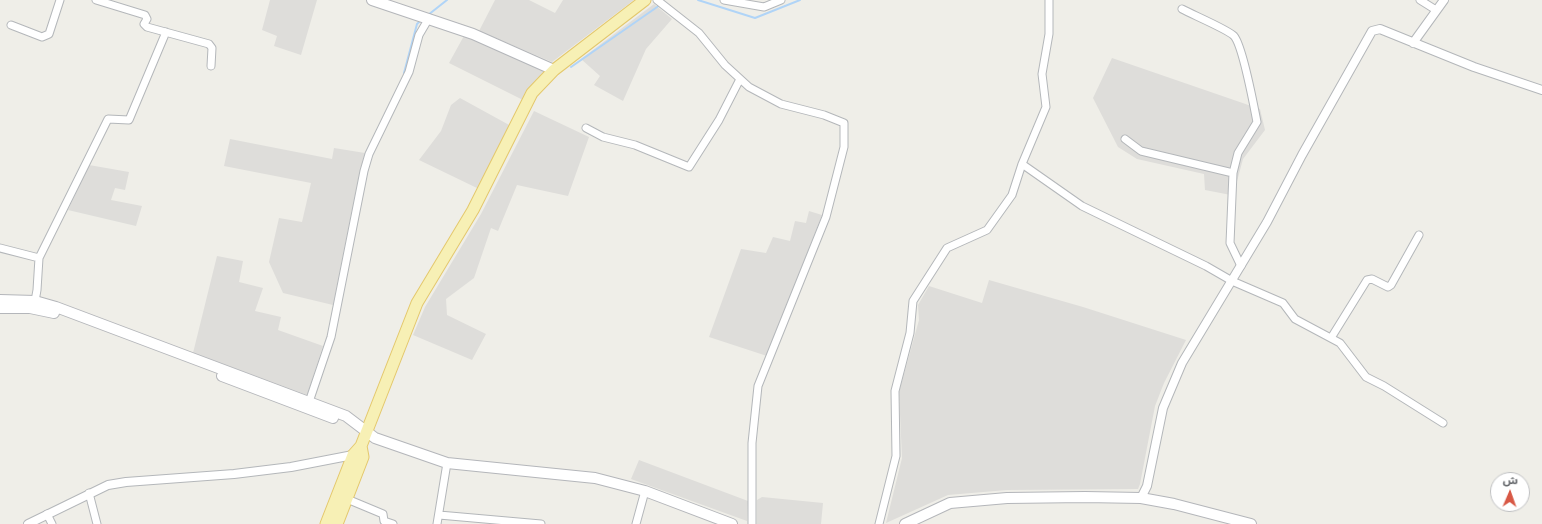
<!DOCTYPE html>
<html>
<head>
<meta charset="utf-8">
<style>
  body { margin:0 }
  #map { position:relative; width:1542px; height:524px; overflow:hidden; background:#efeee8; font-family:"Work Sans","Noto Sans Arabic",sans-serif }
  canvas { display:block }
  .north { position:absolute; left:1490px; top:472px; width:40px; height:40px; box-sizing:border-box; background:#fff; border:1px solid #bfc0c2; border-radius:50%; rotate:2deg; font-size:11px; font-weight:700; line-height:16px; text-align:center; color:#5f6266 }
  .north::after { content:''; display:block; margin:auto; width:14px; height:18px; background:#d85845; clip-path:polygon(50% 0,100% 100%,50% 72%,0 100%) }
</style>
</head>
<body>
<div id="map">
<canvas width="1542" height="524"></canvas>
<div class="north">ش</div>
</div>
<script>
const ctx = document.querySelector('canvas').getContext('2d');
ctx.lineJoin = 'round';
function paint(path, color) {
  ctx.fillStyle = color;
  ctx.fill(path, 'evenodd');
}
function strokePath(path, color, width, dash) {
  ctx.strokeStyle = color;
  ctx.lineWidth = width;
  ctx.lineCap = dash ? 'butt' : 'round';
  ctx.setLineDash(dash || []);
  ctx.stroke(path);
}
const industrial = new Path2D(`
  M 270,0 L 317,0 L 301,55 L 274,46 L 277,36 L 262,30 Z
  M 495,0 L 529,0 L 555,13 L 563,0 L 634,0 L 552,62 L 479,31 Z
  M 654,4 L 672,19 L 646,49 L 623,101 L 594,85 L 600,76 L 581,59 Z
  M 465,34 L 545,72 L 523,100 L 449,63 Z
  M 1112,58 L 1260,109 L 1265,130 L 1243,159 L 1236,185 L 1236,196 L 1205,190 L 1204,174 L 1137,159 L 1118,147 L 1093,98 Z
  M 460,98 L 511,126 L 479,189 L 419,160 L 441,131 L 451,105 Z
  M 534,111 L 589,137 L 568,196 L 517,185 L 498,231 L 491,228 L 474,278 L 446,299 L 447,315 L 486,334 L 472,360 L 413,335 L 425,307 L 481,214 Z
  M 230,139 L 332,159 L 334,148 L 365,153 L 360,170 L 333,305 L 283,293 L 269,262 L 279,218 L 302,222 L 311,183 L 224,166 Z
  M 89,165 L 129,172 L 125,190 L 115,188 L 111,200 L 142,206 L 136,226 L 68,210 Z
  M 809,211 L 822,215 L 767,356 L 709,337 L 741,249 L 766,253 L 773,237 L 790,241 L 795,221 L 806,223 Z
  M 217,256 L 243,261 L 239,282 L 263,288 L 255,311 L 281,317 L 278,330 L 323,346 L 307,395 L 193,353 Z
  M 989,280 L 1083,307 L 1186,340 L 1164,383 L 1155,406 L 1140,484 L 1138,489 L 1007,490 L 948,495 L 886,523 L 902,458 L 899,392 L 919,320 L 918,305 L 929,286 L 982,303 Z
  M 639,460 L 748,501 L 747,521 L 631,479 Z
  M 762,497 L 823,503 L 821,524 L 757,524 L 757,500 Z`);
const stream = new Path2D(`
  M 698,0 L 755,18 L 800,0
  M 428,15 L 447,0
  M 571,67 L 660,5
  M 404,73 L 417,24 L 421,20`);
const minor = new Path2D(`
  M 96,0 L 145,15 L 147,19 L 144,24 L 147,27 L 209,44 L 212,48 L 211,66
  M 657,0 L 699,33 L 725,65 L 749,87 L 781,104 L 824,115 L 844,123 L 844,147 L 826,217 L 758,386 L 752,443 L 752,524
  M 724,0 L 764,7 L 781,0
  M 1420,0 L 1436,10
  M 1182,9 C 1191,14 1229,30 1234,36 C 1243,46 1254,107 1257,122 L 1238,153 L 1233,173 L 1230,243 L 1241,266
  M 11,25 L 42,37 L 49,34 L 60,0
  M 586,128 L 603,137 L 635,145 L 689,167 L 719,120 L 740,79
  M 1125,139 L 1141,151 L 1233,173
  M 1022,164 L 1082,206 L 1206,266 L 1232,281 L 1283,303 L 1295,319 L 1340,343 L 1366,377 L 1384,386 L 1443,423
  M 0,248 L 39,258
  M 35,301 L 37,290 L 39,258 L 108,119 L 129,120 L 166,32
  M 1331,338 L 1367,280 L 1372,279 L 1388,287 L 1391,285 L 1419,235
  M 309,402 L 331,337 L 364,171 L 369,154 L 409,72 L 419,35 L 429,18
  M 89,493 L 97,524
  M 347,499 L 383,514 L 384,521 L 393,524
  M 47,514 L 52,524
  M 439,515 L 541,524
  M 437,524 L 447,463
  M 636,524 L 645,491
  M 879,524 L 896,456 L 895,391 L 910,333 L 913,301 L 947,248 L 987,230 L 1012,195 L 1022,164 L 1046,107 L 1042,74 L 1049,34 L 1049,0`);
const tertiary = new Path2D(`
  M 1413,43 L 1444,0
  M 1141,498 L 1147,486 L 1163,408 L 1182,363 L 1267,222 L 1302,155 L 1372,31 L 1380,29 L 1474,67 L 1542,90
  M 28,524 L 108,485 L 126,482 L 234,474 L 291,467 L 353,455`);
const secondary = new Path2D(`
  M 372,0 L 473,34 L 554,70
  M 0,300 L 35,301 L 56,307 L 346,416 L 375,438 L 447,463 L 595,478 L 645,491 L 732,524
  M 0,308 L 30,308 L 54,313
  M 222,376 L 333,418
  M 905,524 L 950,503 L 1007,498 L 1085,497 L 1141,498 L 1174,504 L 1251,524`);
const primary = new Path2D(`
  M 326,524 L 353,455 L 361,446 L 417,303 L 473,210 L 532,93 L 554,70 L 645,0
  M 337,524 L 363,457 L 361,446`);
paint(industrial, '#deddda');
strokePath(stream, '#b0d4f7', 2);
strokePath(minor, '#b4b7ba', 9);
strokePath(tertiary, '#b4b7ba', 10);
strokePath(secondary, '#b4b6ba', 12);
strokePath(primary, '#e4c86c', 13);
strokePath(minor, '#fff', 7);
strokePath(tertiary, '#fff', 8);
strokePath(secondary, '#fff', 10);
strokePath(primary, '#f7f0b5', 11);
</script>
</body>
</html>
